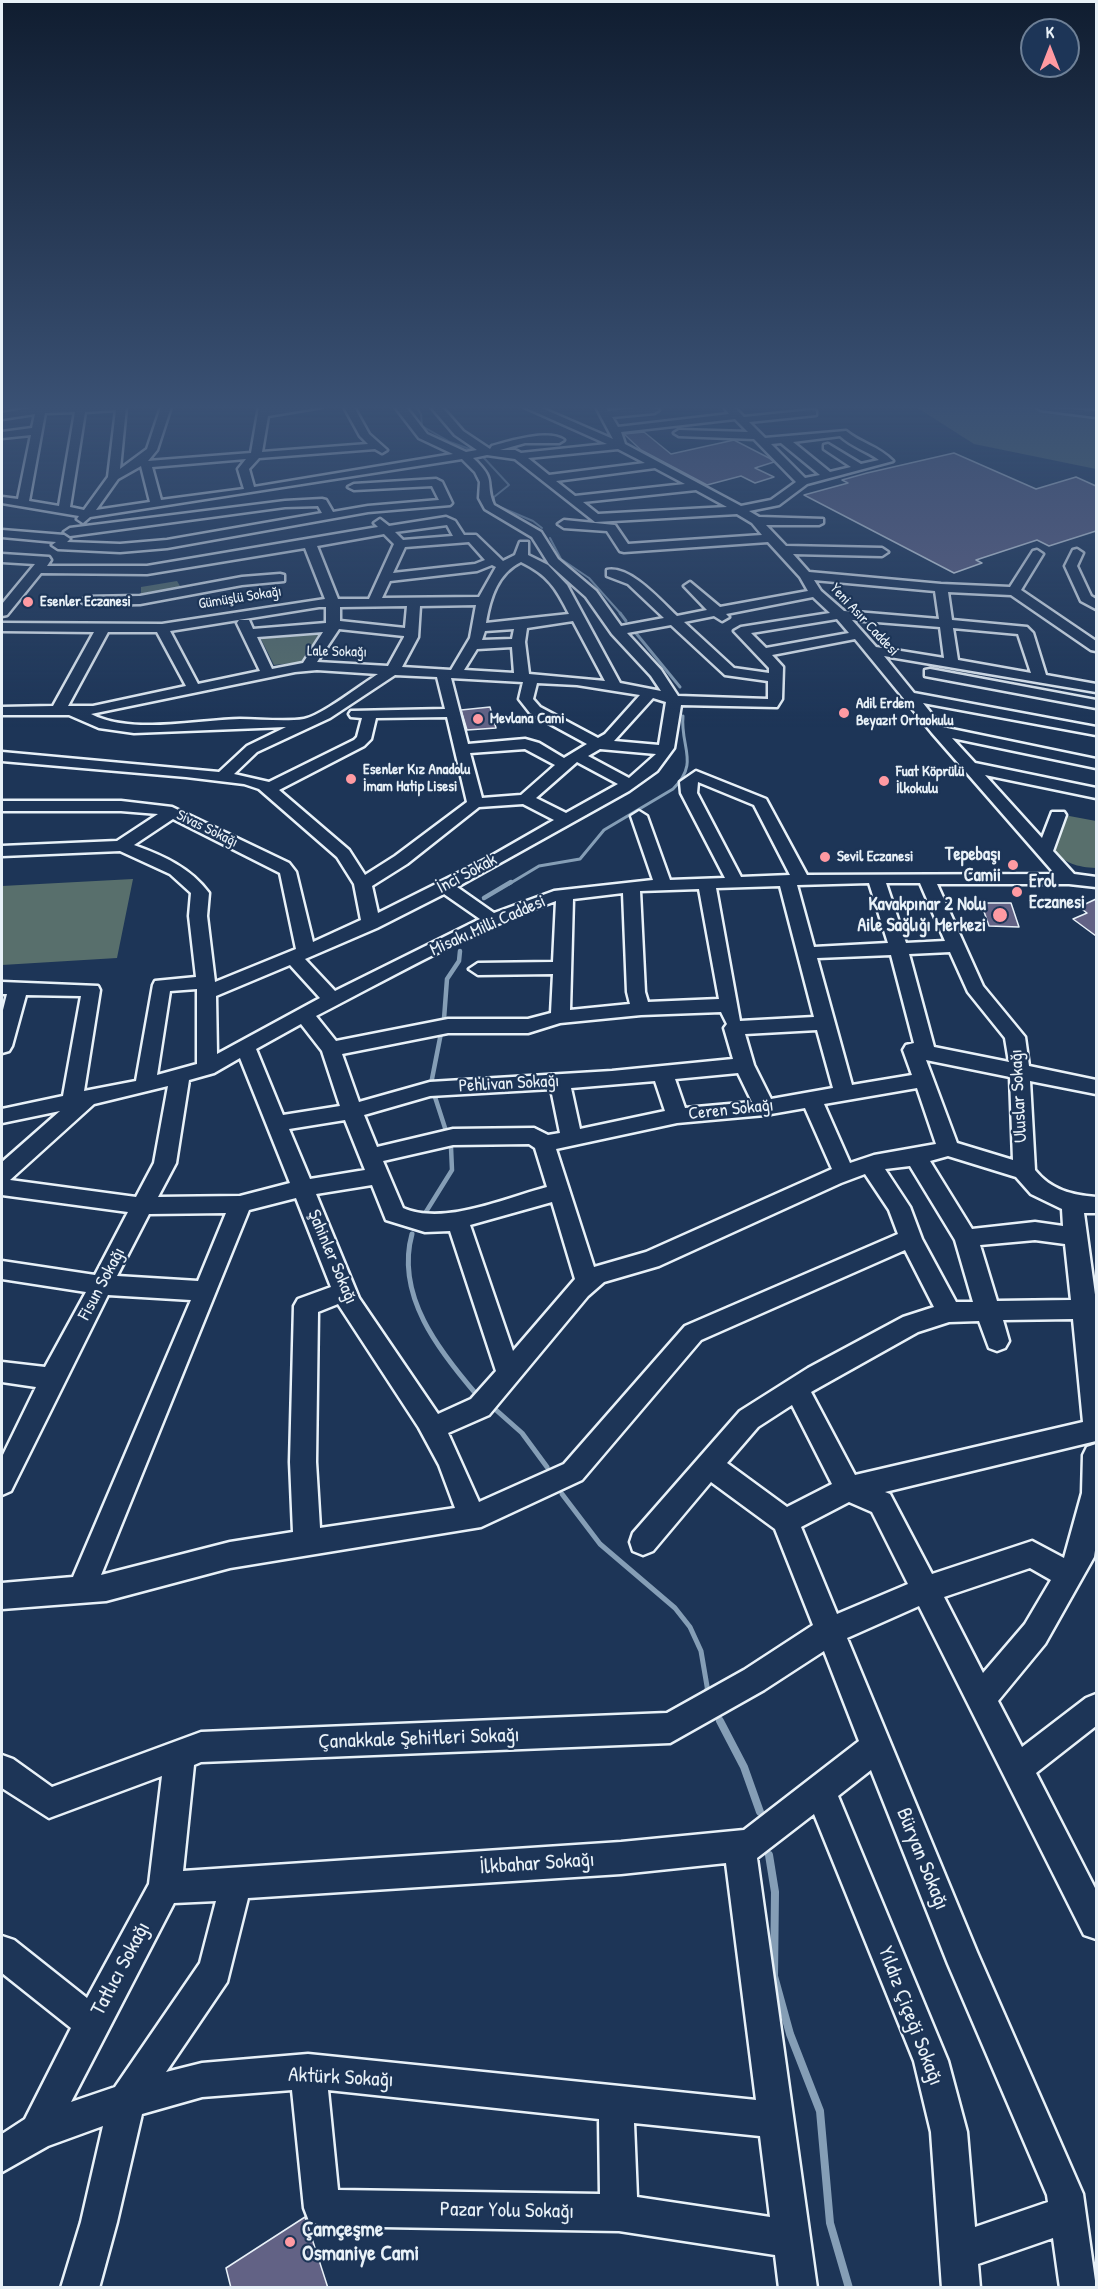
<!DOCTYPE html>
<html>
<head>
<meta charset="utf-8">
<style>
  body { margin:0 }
  #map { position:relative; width:1098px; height:2289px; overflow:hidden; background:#1d3557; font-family:"Patrick Hand",sans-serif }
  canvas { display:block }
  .frame { position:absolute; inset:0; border:3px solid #e8f1f8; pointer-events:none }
  .north { position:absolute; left:1020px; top:18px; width:60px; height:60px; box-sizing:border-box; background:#1d3557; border:2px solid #6e8097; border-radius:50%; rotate:0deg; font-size:16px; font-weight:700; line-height:24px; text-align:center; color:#e8f1f8 }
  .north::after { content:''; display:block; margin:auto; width:21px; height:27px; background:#ff9aa2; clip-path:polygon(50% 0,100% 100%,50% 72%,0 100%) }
</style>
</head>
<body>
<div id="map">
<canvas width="1098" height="2289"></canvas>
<div class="frame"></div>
<div class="north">K</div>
</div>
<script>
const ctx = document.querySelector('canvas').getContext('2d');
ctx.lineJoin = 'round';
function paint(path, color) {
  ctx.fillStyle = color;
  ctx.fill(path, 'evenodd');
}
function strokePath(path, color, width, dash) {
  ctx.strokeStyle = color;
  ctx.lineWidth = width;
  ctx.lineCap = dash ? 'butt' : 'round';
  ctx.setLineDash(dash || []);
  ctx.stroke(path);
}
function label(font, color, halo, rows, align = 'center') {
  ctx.font = font + ' "Patrick Hand",sans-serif';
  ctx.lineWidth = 4.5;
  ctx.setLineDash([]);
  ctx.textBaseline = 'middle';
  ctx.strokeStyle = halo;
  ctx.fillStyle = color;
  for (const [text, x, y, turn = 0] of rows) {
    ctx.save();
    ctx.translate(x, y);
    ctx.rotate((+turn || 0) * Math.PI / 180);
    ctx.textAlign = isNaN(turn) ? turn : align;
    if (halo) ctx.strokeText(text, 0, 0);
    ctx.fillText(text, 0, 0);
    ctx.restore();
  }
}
const green = new Path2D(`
  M 916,407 L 1025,407 L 1096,415 L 1096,469 L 974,444 Z
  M 177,581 L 183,591 L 141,597 L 141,587 Z
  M 321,631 L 302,662 L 274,665 L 260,637 Z
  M 1064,815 L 1096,821 L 1096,868 C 1078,867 1063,864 1052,847 Z
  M 133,879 L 117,958 L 2,965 L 2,886 Z`);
const streamFar4 = new Path2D(`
  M 416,407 L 421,414 L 422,426 L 450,442 L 475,451
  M 484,458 L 509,485 L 494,497 L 493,504 L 533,521 L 542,528
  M 550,538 L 561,559 L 589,578 L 621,614`);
const streamFar3 = new Path2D(`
  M 620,613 L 626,621
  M 635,632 L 680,687
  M 509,884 L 539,866 L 580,859 L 604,830 L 673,789 C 700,763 680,747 683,716`);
const streamFar2 = new Path2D(`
  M 484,898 L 511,882
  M 444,1019 L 447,979 L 459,961 L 460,951
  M 431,1084 L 441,1033
  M 435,1097 L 446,1131
  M 424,1215 L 452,1170 L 451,1147`);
const streamFar1 = new Path2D(`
  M 412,1234 C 395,1295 439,1351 477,1395
  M 496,1410 L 522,1433 L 547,1467
  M 562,1494 L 600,1544 L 675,1608 L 690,1627 L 701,1651 L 708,1692`);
const stream = new Path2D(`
  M 708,1691 L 708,1695
  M 720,1721 L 744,1767 L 760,1812
  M 769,1855 L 775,1892 L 774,1976 L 790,2034 L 820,2111 L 830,2223 L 849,2288`);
const building = new Path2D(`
  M 644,432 L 671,454 L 734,440 L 769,458 L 774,462 L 755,468 L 774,477 L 755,483 L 741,476 L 707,485 L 641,450 L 624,434 Z
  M 954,453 L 1036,489 L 1076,477 L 1096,486 L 1096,531 L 1049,546 L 1037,540 L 976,560 L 982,563 L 954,573 L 804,495 L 848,483 L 842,480 L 867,473 Z
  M 490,707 L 496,728 L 467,730 L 461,710 Z
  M 1096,899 L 1096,936 L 1073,919 L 1087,913 L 1079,907 Z
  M 981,903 L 1011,903 L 1019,927 L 989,926 Z
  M 305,2217 L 328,2288 L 231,2288 L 226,2268 Z`);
const minor = new Path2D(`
  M 36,407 L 126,407 L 120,469 L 147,449 L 161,407 L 171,407 L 157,450 L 148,461 L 251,453 L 259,407 L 322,407 L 268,416 L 262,452 L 368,444 L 360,436 L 344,407 L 354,407 L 369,434 L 387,450 L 382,453 L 375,449 L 259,458 L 249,469 L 254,487 L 453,454 L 419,438 L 395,407 L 406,407 L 427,434 L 466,452 L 477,450 L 455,435 L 431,407 L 442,407 L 463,431 L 490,449 L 492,446 C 509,441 549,429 564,440 L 559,443 L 525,443 L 500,450 L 515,450 L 521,453 L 607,444 L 524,407 L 539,407 L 613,439 L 596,407 L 606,407 L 608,411 L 648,407 L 659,410 L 654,413 L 612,417 L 618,427 L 729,414 L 724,407 L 734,407 L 744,417 L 812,410 L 816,411 L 816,415 L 749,422 L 765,438 L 846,431 C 860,443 879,446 893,461 L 807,484 L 779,505 L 749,511 L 759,517 L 823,519 L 823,523 L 819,525 L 766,525 L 786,546 L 882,548 L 888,552 L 882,556 L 793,554 L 809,572 L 941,584 L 1010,587 L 1033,551 L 1037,550 L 1043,554 L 1021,590 L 1096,641 L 1096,651 L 1091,650 L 1011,595 L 948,592 L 952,620 L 1027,627 L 1033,633 L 1046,675 L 1096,684 L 1096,692 L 884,656 L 914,693 L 1096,727 L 1096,735 L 923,703 L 942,727 L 1096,759 L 1096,768 L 952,738 L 975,763 L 1096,788 L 1096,798 L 985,775 L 1042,838 L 1052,812 L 1064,812 L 1066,815 L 1053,851 L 1074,874 L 1096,877 L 1096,887 L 1069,884 L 937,884 L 983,986 L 1025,1037 L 1029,1066 L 1096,1080 L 1096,1094 L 1030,1081 L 1035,1170 C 1051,1190 1072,1195 1096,1197 L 1096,1213 L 1084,1213 L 1096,1302 L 1096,1441 L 885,1492 L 890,1494 L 932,1574 L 1032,1541 L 1064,1558 L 1082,1493 L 1083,1455 L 1087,1447 L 1096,1444 L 1096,1544 L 1094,1557 L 1045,1644 L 998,1701 L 1022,1747 L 1086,1698 L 1096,1694 L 1096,1726 L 1036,1773 L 1096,1890 L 1096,1939 L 1084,1935 L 919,1606 L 847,1638 L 977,1952 L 1083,2194 L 1096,2288 L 1060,2288 L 1053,2238 L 978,2264 L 980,2288 L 942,2288 L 931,2132 L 914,2061 L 814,1814 L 757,1858 L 817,2288 L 779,2288 L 775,2255 L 619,2231 L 322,2226 L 309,2221 L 304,2208 L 292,2090 L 202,2097 L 142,2114 L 117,2222 L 99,2288 L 61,2288 L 81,2222 L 103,2126 L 48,2146 L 2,2172 L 2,2134 L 25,2119 L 71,2028 L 2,1973 L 2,1936 L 14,1940 L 87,1998 L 149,1884 L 162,1776 L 49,1818 L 2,1788 L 2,1755 L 13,1759 L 52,1787 L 201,1732 L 667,1713 L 744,1670 L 813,1625 L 775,1529 L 711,1482 L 653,1551 L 643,1555 L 633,1551 L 630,1542 L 633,1533 L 740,1411 L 808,1368 L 903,1317 L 934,1307 L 905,1250 L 701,1340 L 582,1480 L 481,1527 L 230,1568 L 106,1601 L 2,1609 L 2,1583 L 73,1577 L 191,1300 L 108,1295 L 11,1491 L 2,1495 L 2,1457 L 36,1387 L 2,1382 L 2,1362 L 45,1367 L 86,1292 L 2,1279 L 2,1261 L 95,1275 L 128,1212 L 2,1195 L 2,1162 L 60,1111 L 2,1123 L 2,1109 L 63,1096 L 81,996 L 26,995 L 12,1046 L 9,1051 L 2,1053 L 2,1014 L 7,994 L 2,994 L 2,982 L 98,986 L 100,990 L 84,1091 L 136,1081 L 153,985 L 155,981 L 196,977 L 189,916 L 191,893 L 170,874 L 120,851 L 2,856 L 2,846 L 117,841 L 158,814 L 121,811 L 2,811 L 2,801 L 121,801 L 172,807 L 289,863 L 296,872 L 313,942 L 361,920 L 354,884 L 337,857 L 259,789 L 244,784 L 186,777 L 2,761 L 2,752 L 219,772 L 247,746 L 286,727 L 134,733 L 99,728 L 69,715 L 2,715 L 2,707 L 53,706 L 94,632 L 2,631 L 2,623 L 162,624 L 325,599 L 305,548 L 147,574 L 41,573 L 7,615 L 2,616 L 2,604 L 35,564 L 2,562 L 2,554 L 49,557 L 51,560 L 47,566 L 147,566 L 378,527 L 374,523 L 380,519 L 389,526 L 446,517 L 455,521 L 464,535 L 476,535 L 503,561 L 515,555 L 520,542 L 528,542 L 528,555 L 548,565 L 567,585 L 620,683 L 661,691 L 651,676 L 612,634 L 586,597 L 549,564 L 532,537 L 485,509 L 479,498 L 480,482 L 475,472 L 462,459 L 90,517 L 83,523 L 77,519 L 79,516 L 2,503 L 2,497 L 18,499 L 31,435 L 2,438 L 2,432 L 32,428 L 35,414 L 2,419 L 2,413 ZM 116,410 L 108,477 L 84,510 L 70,507 L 85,412 ZM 75,412 L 59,506 L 29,501 L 45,413 ZM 735,419 L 748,432 L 679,430 L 674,433 L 679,436 L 754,439 L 796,482 L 771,500 L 741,506 L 625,444 L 621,432 ZM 840,436 C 852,447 865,450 879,460 L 861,464 L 828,444 L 824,445 L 824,449 L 851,467 L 830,472 L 793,442 ZM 781,443 L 820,475 L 805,478 L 771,444 ZM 618,449 L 645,463 L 549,475 L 528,458 ZM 487,455 L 515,459 L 595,522 L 737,514 L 752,523 L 762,535 L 628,544 L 615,525 L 564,520 L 558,524 L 564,528 L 607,531 L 620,551 L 624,552 L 768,542 L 800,577 L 808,591 L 720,607 L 690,582 L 684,586 L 707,610 L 677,616 C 661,601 630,565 607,570 L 607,576 L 628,584 L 664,618 L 621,626 L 596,591 L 558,559 L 541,532 L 494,505 C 484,482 498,481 473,458 ZM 246,459 L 238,469 L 244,489 L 161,500 L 152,467 ZM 141,466 L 150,502 L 96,510 L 118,479 ZM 655,468 L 685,484 L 575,496 L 556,481 ZM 696,490 L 727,507 L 598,514 L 583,502 ZM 447,525 L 453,536 L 403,540 L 395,532 ZM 384,534 L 394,544 L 369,599 L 338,599 L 317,546 ZM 469,542 L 485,560 L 475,564 L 393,573 L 405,547 ZM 521,562 C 548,575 556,588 569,614 L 486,623 C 490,598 498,573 521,562 ZM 492,565 L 496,567 L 479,597 L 382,598 L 390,581 L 477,571 ZM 814,580 L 935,591 L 939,619 L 844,611 L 821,591 ZM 813,597 L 830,613 L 741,627 L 734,631 L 769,668 L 769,673 L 734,668 L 684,622 L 714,616 L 722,621 L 729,617 L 726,614 ZM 476,605 L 470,638 L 451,670 L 402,667 L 418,637 L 420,606 ZM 407,606 L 405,628 L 340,621 L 340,607 ZM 319,607 L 326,607 L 326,623 L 253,629 L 249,620 L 239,620 L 237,623 L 260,671 L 198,684 L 170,631 ZM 837,619 L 849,633 L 766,648 L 751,633 ZM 852,620 L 940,627 L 944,658 L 876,647 ZM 573,621 L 605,681 L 529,674 L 525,642 L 527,628 ZM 671,625 L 725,675 L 768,681 L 768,699 L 678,696 L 661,670 L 627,633 ZM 953,628 L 1018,634 L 1031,673 L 958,660 ZM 339,629 L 404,636 L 404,637 L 388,666 L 317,662 ZM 514,629 L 512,639 L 482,640 L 485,631 ZM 108,632 L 157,632 L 186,686 L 93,706 L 68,706 ZM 323,632 L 303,663 L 272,669 L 257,637 ZM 855,639 L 932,733 L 1055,874 L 807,875 L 766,799 L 696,771 L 680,782 L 681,793 L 725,878 L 670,880 L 647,816 L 639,811 L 631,816 L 653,880 L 554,891 L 494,913 L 457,887 L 629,791 L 657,771 L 674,748 L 681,705 L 777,707 L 782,699 L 783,667 L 772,655 ZM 512,647 L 514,673 L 464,670 L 477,649 ZM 317,670 L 378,674 C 362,684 321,716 304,719 C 285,722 260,719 240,719 C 195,720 131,735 91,714 L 295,672 ZM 395,675 L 437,677 L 445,709 L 351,711 L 349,714 L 351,717 L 362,718 L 357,737 L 354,740 L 269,782 L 234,774 L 257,752 L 330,718 ZM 451,678 L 523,682 L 519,699 L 530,713 L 587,744 L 564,758 L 539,743 L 525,739 L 468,744 ZM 537,683 L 577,685 L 640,695 L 605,734 L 598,738 L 540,707 L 533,699 ZM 653,698 L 666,702 L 659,745 L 614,741 ZM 447,717 L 467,802 L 395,856 L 365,875 L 349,850 L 279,790 L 364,746 L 371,739 L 376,718 ZM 525,749 L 555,765 L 521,795 L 482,798 L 470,753 ZM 600,749 L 656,754 L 629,778 L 588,756 ZM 577,762 L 618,784 L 566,813 L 536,798 ZM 698,782 L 754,805 L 790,875 L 741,877 L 697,793 ZM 523,804 L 554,820 L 486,859 L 378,913 L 372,886 L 407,864 L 479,807 ZM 173,819 L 280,873 L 296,949 L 215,982 L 207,916 L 209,893 C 191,868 162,855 134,845 ZM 869,883 L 888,943 L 814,947 L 797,885 ZM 886,883 L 920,883 L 945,941 L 906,943 ZM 780,886 L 814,1017 L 740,1021 L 716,888 ZM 699,889 L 719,999 L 648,1002 L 645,992 L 640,891 ZM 623,893 L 627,992 L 630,1004 L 570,1010 L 573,899 ZM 444,894 L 480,919 L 335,991 L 305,959 L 377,928 ZM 556,901 L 553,962 L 478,963 L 469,969 L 478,975 L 553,974 L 551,1013 L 528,1019 L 448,1019 L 336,1041 L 316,1016 C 394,976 473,930 556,901 ZM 950,952 L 968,992 L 1005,1038 L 1009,1062 L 934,1047 L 909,954 ZM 891,955 L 914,1043 L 906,1045 L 903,1050 L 912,1075 L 852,1085 L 817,958 ZM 290,965 L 320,998 L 217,1054 L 216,996 ZM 197,989 L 197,1064 L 157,1075 L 170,991 ZM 721,1012 L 727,1024 L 724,1028 L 733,1059 L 612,1071 L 430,1082 L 359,1102 L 342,1054 L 448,1033 L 528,1033 L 560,1023 L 641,1015 ZM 301,1024 L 322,1051 L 340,1106 L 283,1115 L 256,1049 ZM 817,1030 L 833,1088 L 771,1099 L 754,1065 L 745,1034 ZM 240,1058 L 290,1183 L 240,1196 L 158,1197 L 176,1163 L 189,1080 L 214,1073 ZM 926,1060 L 1010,1077 L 1013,1160 L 957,1143 ZM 738,1073 L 752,1102 L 685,1108 L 675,1079 ZM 655,1081 L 665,1111 L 580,1129 L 571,1088 ZM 168,1086 L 154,1163 L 136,1197 L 10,1180 L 94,1104 ZM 917,1088 L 936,1144 L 874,1155 L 850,1163 L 824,1104 ZM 551,1089 L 560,1133 L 548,1135 L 534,1128 L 453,1129 L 377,1147 L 364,1115 L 430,1096 ZM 805,1108 L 832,1169 L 646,1252 L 594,1267 L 556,1149 L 677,1123 L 765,1115 ZM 345,1120 L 365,1170 L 310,1179 L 289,1129 ZM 529,1144 L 535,1148 L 547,1187 C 505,1198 444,1226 403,1208 L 383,1161 L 453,1145 ZM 948,1156 L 1016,1177 L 1031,1194 L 1062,1209 L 1063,1226 L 1035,1222 L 972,1229 L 930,1161 ZM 910,1166 L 955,1240 L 973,1302 L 956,1302 L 922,1239 L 910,1207 L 885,1169 ZM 865,1174 L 889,1210 L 898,1234 L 685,1326 L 564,1464 L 479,1502 L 448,1433 L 489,1415 L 588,1296 L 604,1282 L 659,1266 L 841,1183 ZM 372,1185 L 386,1220 L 425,1232 L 450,1231 L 496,1371 L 471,1399 L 438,1414 L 359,1298 L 316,1194 ZM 296,1198 L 331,1287 L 298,1299 L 294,1306 L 290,1462 L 293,1532 L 230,1542 L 101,1575 L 249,1210 ZM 552,1202 L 575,1279 L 513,1351 L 470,1225 ZM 226,1213 L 198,1281 L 117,1276 L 149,1214 ZM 1035,1240 L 1065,1244 L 1071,1300 L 997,1301 L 980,1245 ZM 338,1304 L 419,1428 L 439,1465 L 455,1508 L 320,1528 L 316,1462 L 318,1312 ZM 1073,1319 L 1083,1422 L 855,1475 L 811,1392 L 918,1332 L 949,1322 L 979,1321 L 989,1348 L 997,1351 L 1005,1348 L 1009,1341 L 1003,1320 ZM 792,1405 L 832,1484 L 787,1507 L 727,1463 L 758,1427 ZM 849,1502 L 872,1512 L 908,1584 L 837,1614 L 801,1527 ZM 1030,1568 L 1051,1580 L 1025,1624 L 983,1673 L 944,1597 ZM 824,1651 L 859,1741 L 744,1830 L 621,1842 L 183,1871 L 194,1765 L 201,1762 L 670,1743 L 764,1690 ZM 871,1770 L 948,1964 L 1047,2195 L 1048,2202 L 975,2227 L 967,2132 L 948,2061 L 838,1796 ZM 726,1863 L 756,2100 L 308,2054 L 202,2063 L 166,2072 L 227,1982 L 248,1898 L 621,1874 ZM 216,1901 L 200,1963 L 115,2087 L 71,2102 L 174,1903 ZM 328,2090 L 599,2119 L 600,2194 L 338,2190 ZM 634,2123 L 760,2136 L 770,2217 L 637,2197 Z
  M 1036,407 L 1096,411 L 1096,417 L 1041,410 Z
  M 436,479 L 442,482 L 452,503 L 450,505 L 368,512 L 167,548 L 120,552 L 58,549 L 52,545 L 56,542 L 2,537 L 2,530 L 64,535 L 70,539 L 67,542 L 120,544 L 167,540 L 322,513 L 318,506 L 285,507 L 70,536 L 64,532 L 70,528 L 285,501 L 322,499 L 326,500 L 333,512 L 368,506 L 439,500 L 432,486 L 354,490 L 348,487 L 354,484 Z
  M 1077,549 L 1083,553 L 1077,566 L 1091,596 L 1096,599 L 1096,609 L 1081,601 L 1065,566 L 1073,550 Z
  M 280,574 L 284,575 L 284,581 L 242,585 L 140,604 L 86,605 L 80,601 L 86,597 L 140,596 L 242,577 Z
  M 930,669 L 1096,700 L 1096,708 L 925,676 L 925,670 Z`);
const markers = [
  [28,602,6,"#ff9aa2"],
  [844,713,6,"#ff9aa2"],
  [478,719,6,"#ff9aa2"],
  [351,779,6,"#ff9aa2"],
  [884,781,6,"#ff9aa2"],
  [825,857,6,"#ff9aa2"],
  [1013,865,6,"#ff9aa2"],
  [1017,892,6,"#ff9aa2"],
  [1000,915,8,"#ff9aa2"],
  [290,2242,6,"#ff9aa2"]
];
const farStreetnames = [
  ["Gümüşlü Sokağı",240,598,-9],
  ["Yeni Asır Caddesi",864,620,47],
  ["Lale Sokağı",337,652,1],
  ["Sivas Sokağı",207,829,26]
];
const farPoinames = [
  ["Esenler Eczanesi",40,602],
  ["Adil Erdem",856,704],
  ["Beyazıt Ortaokulu",856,721],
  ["Mevlana Cami",490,719],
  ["Esenler Kız Anadolu",363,770],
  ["İmam Hatip Lisesi",363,787],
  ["Fuat Köprülü",896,772],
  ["İlkokulu",896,789],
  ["Sevil Eczanesi",837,857]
];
const poiNames = [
  ["Tepebaşı",1001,855],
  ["Camii",1001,876],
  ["Erol",1029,882,"left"],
  ["Eczanesi",1029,903,"left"],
  ["Kavakpınar 2 Nolu",986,905],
  ["Aile Sağlığı Merkezi",986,926]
];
const streetNames = [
  ["İnci Sokak",467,874,-28],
  ["Misakı Milli Caddesi",488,926,-24],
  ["Pehlivan Sokağı",509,1084,-3],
  ["Uluslar Sokağı",1019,1096,-93],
  ["Ceren Sokağı",731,1110,-6],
  ["Şahinler Sokağı",332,1257,67],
  ["Fisun Sokağı",102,1284,-62]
];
const nearStreetnames = [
  ["Çanakkale Şehitleri Sokağı",419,1739,-2],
  ["Büryan Sokağı",922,1859,68],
  ["İlkbahar Sokağı",537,1864,-4],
  ["Tatlıcı Sokağı",121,1969,-62],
  ["Yıldız Çiçeği Sokağı",910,2016,69],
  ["Aktürk Sokağı",341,2078,3],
  ["Pazar Yolu Sokağı",507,2211,1]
];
const nearPoinames = [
  ["Çamçeşme",302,2230],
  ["Osmaniye Cami",302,2254]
];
paint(green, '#586f6c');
strokePath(streamFar4, '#859eb6', 2);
strokePath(streamFar3, '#859eb6', 3);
strokePath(streamFar2, '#859eb6', 4.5);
strokePath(streamFar1, '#859eb6', 5);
strokePath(stream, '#859eb6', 8);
paint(building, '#626285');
strokePath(building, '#e8f1f8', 1.5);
strokePath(minor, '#e8f1f8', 5);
paint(minor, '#1d3557');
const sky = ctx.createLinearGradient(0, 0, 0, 728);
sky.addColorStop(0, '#101d30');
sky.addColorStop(0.56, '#3a5174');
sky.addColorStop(1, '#3a517400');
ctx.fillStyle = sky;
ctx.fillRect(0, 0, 1098, 728);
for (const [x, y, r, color] of markers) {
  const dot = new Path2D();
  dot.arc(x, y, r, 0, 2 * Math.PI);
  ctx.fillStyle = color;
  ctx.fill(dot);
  strokePath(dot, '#1d3557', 2);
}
label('15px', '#e8f1f8', '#1d3557', farStreetnames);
label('bold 15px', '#e8f1f8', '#1d3557', farPoinames, 'left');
label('bold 18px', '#e8f1f8', '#1d3557', poiNames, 'right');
label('18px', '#e8f1f8', '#1d3557', streetNames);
label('21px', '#e8f1f8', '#1d3557', nearStreetnames);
label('bold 21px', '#e8f1f8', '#1d3557', nearPoinames, 'left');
</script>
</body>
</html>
